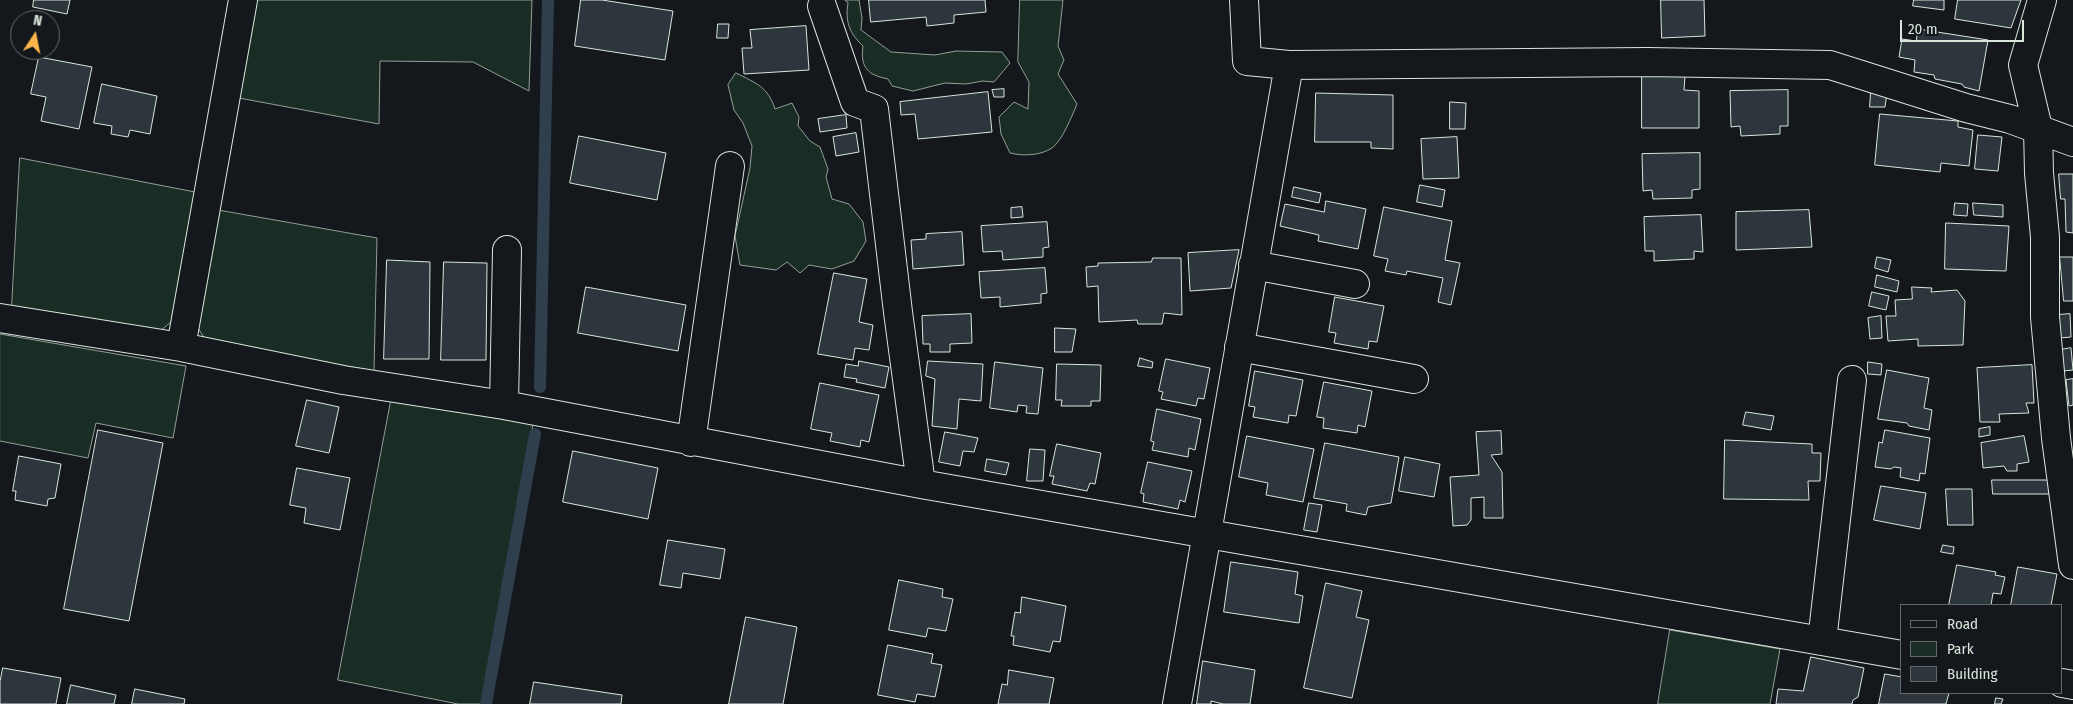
<!DOCTYPE html>
<html>
<head>
<meta charset="utf-8">
<style>
  body { margin:0 }
  #map { position:relative; width:2073px; height:704px; overflow:hidden; background:#14181c; font-family:"Fira Sans Condensed",sans-serif }
  canvas { display:block }
  .legend { position:absolute; left:1900px; top:604px; width:162px; height:90px; box-sizing:border-box; background:#14181c; border:1px solid #626a69; margin:0; padding:6px 9px; list-style:none; font-size:15px; color:#d8e6dc }
  .legend li { display:flex; align-items:center; gap:10px; height:25px }
  .legend b { width:25px; border:1px solid #626a69 }
  .north { position:absolute; left:10px; top:10px; width:50px; height:50px; box-sizing:border-box; background:#14181c; border:1px solid #626a69; border-radius:50%; rotate:11deg; font-size:14px; font-weight:700; line-height:20px; text-align:center; color:#d8e6dc }
  .north::after { content:''; display:block; margin:auto; width:18px; height:22px; background:#ffb74d; clip-path:polygon(50% 0,100% 100%,50% 72%,0 100%) }
  .scale { position:absolute; left:1900px; top:20px; width:124px; height:22px; box-sizing:border-box; border:2px solid #d8e6dc; border-top:0; padding-left:6px; font-size:15px; line-height:18px; white-space:nowrap; color:#d8e6dc; -webkit-text-stroke:4px #14181c; paint-order:stroke }
</style>
</head>
<body>
<div id="map">
<canvas width="2073" height="704"></canvas>
<ul class="legend">
<li><b style="height:6px;background:#14181c"></b>Road</li>
<li><b style="height:14px;background:#1a2d24"></b>Park</li>
<li><b style="height:14px;background:#2c363c"></b>Building</li>
</ul>
<div class="north">N</div>
<div class="scale">20 m</div>
</div>
<script>
const ctx = document.querySelector('canvas').getContext('2d');
ctx.lineJoin = 'round';
function paint(path, color) {
  ctx.fillStyle = color;
  ctx.fill(path, 'evenodd');
}
function strokePath(path, color, width, dash) {
  ctx.strokeStyle = color;
  ctx.lineWidth = width;
  ctx.lineCap = dash ? 'butt' : 'round';
  ctx.setLineDash(dash || []);
  ctx.stroke(path);
}
const green = new Path2D(`
  M 257,0 L 532,0 L 529,91 L 473,62 L 380,61 L 379,124 L 239,98 Z
  M 845,0 L 859,0 L 862,18 L 861,30 L 891,52 L 935,55 L 956,51 L 1002,52 L 1010,63 L 994,82 L 983,81 L 966,84 L 945,83 L 913,91 L 892,86 L 888,79 C 868,75 860,68 863,46 C 849,33 845,21 848,3 Z
  M 1020,0 L 1063,0 L 1058,46 L 1064,60 L 1058,74 L 1077,104 C 1072,116 1062,141 1052,148 C 1040,156 1022,156 1010,153 L 1001,134 L 999,117 L 1014,102 L 1028,109 L 1029,82 L 1018,62 Z
  M 736,73 C 756,83 768,87 775,109 L 792,103 L 799,117 L 798,126 L 810,141 L 820,147 L 828,169 L 826,177 L 832,199 L 849,204 L 863,222 L 866,241 L 854,261 L 832,269 L 809,265 L 800,273 L 787,262 L 776,270 L 740,265 L 735,236 L 750,168 L 752,146 L 743,123 L 734,110 L 728,85 Z
  M 20,158 L 195,192 L 171,322 L 159,332 L 12,306 Z
  M 218,210 L 377,238 L 374,371 L 206,341 L 198,328 Z
  M 0,334 L 186,366 L 173,438 L 96,423 L 88,458 L 0,441 Z
  M 391,401 L 533,424 L 483,704 L 458,704 L 338,680 Z
  M 1670,630 L 1780,649 L 1770,704 L 1658,704 Z`);
const stream = new Path2D(`
  M 540,387 L 548,0
  M 486,704 L 535,434`);
const building = new Path2D(`
  M 34,0 L 70,0 L 67,14 L 33,7 Z
  M 581,0 L 602,0 L 673,11 L 665,60 L 575,46 Z
  M 869,0 L 985,0 L 986,12 L 954,15 L 954,23 L 927,26 L 926,17 L 871,22 Z
  M 1661,0 L 1704,0 L 1705,36 L 1662,38 Z
  M 1914,0 L 1944,0 L 1944,10 L 1913,6 Z
  M 1958,0 L 2021,0 L 2011,28 L 1955,19 Z
  M 718,24 L 729,24 L 728,38 L 717,38 Z
  M 806,26 L 809,70 L 744,74 L 742,48 L 752,48 L 750,30 Z
  M 1918,29 L 1988,40 L 1979,91 L 1964,87 L 1962,84 L 1935,79 L 1934,75 L 1914,72 L 1915,60 L 1899,57 L 1902,39 L 1916,41 Z
  M 39,57 L 92,67 L 79,129 L 41,121 L 46,97 L 31,94 Z
  M 1642,74 L 1685,76 L 1684,90 L 1699,91 L 1699,128 L 1642,128 Z
  M 102,84 L 157,96 L 150,134 L 130,130 L 128,137 L 111,134 L 112,126 L 94,123 Z
  M 1004,89 L 1004,97 L 994,97 L 992,90 Z
  M 1788,90 L 1788,126 L 1780,126 L 1780,134 L 1741,136 L 1740,126 L 1731,127 L 1730,91 Z
  M 1871,91 L 1887,93 L 1885,107 L 1870,107 Z
  M 988,92 L 992,132 L 918,139 L 915,114 L 901,115 L 900,102 Z
  M 1316,93 L 1393,95 L 1393,149 L 1371,148 L 1371,142 L 1315,142 Z
  M 1450,102 L 1466,103 L 1465,129 L 1450,129 Z
  M 1880,114 L 1958,121 L 1958,127 L 1973,130 L 1969,166 L 1941,163 L 1940,172 L 1875,165 Z
  M 846,115 L 847,128 L 820,132 L 818,119 Z
  M 856,133 L 859,152 L 836,156 L 833,137 Z
  M 1978,135 L 2002,137 L 1998,171 L 1975,169 Z
  M 579,136 L 666,153 L 657,200 L 570,183 Z
  M 1457,137 L 1459,178 L 1423,179 L 1421,139 Z
  M 1700,153 L 1700,189 L 1692,190 L 1692,198 L 1653,199 L 1652,190 L 1643,191 L 1642,154 Z
  M 2059,174 L 2073,174 L 2073,233 L 2066,232 L 2065,199 L 2061,199 Z
  M 1420,185 L 1445,190 L 1442,207 L 1417,202 Z
  M 1294,187 L 1321,193 L 1319,203 L 1292,197 Z
  M 1326,201 L 1366,209 L 1358,249 L 1318,241 L 1319,235 L 1280,226 L 1285,204 L 1324,212 Z
  M 1955,203 L 1968,204 L 1967,216 L 1954,215 Z
  M 1973,203 L 2003,205 L 2003,217 L 1974,215 Z
  M 1022,207 L 1023,217 L 1011,218 L 1011,208 Z
  M 1384,207 L 1452,221 L 1445,260 L 1460,263 L 1451,305 L 1438,302 L 1443,278 L 1407,271 L 1406,275 L 1385,271 L 1388,259 L 1374,256 Z
  M 1809,210 L 1812,247 L 1736,250 L 1736,212 Z
  M 1701,215 L 1703,252 L 1694,251 L 1694,259 L 1654,261 L 1654,251 L 1645,251 L 1644,217 Z
  M 1047,222 L 1049,247 L 1043,248 L 1043,257 L 1003,260 L 1002,251 L 983,252 L 981,226 Z
  M 1946,223 L 2009,226 L 2006,271 L 1945,269 Z
  M 962,232 L 964,265 L 913,269 L 911,240 L 926,239 L 926,234 Z
  M 1239,250 L 1231,288 L 1190,291 L 1188,253 Z
  M 1877,257 L 1891,260 L 1888,272 L 1875,268 Z
  M 2060,257 L 2073,257 L 2073,301 L 2064,301 Z
  M 1153,258 L 1181,258 L 1182,315 L 1164,313 L 1162,324 L 1138,324 L 1137,320 L 1099,322 L 1098,286 L 1087,287 L 1086,267 L 1098,266 L 1098,263 L 1151,262 Z
  M 387,260 L 430,262 L 429,359 L 384,359 Z
  M 444,262 L 487,263 L 486,360 L 441,360 Z
  M 1045,268 L 1047,293 L 1041,294 L 1041,303 L 1000,307 L 1000,297 L 981,298 L 979,272 Z
  M 834,273 L 867,279 L 859,322 L 873,325 L 869,350 L 855,348 L 853,360 L 818,354 Z
  M 1877,275 L 1899,281 L 1897,292 L 1875,287 Z
  M 586,287 L 686,305 L 678,351 L 578,333 Z
  M 1912,287 L 1932,288 L 1931,292 L 1957,290 L 1965,301 L 1963,345 L 1918,346 L 1918,339 L 1888,341 L 1886,316 L 1896,316 L 1895,300 L 1912,299 Z
  M 1872,292 L 1889,296 L 1886,310 L 1869,306 Z
  M 1335,297 L 1384,306 L 1377,342 L 1369,341 L 1368,349 L 1334,343 L 1336,333 L 1329,332 Z
  M 971,314 L 972,343 L 950,344 L 950,352 L 930,352 L 930,344 L 923,344 L 922,316 Z
  M 2070,314 L 2071,337 L 2060,338 L 2058,315 Z
  M 1881,316 L 1882,338 L 1870,339 L 1868,318 Z
  M 1055,328 L 1076,329 L 1072,352 L 1055,352 Z
  M 2071,348 L 2073,370 L 2063,371 L 2060,350 Z
  M 1140,358 L 1153,362 L 1152,368 L 1138,366 Z
  M 1166,359 L 1210,368 L 1204,399 L 1198,398 L 1196,406 L 1161,399 L 1163,392 L 1159,391 Z
  M 859,361 L 889,367 L 885,388 L 856,382 L 857,379 L 844,377 L 846,364 L 858,366 Z
  M 928,361 L 983,364 L 981,401 L 959,399 L 957,429 L 932,426 L 935,379 L 926,376 Z
  M 995,362 L 1043,368 L 1038,414 L 1026,413 L 1027,406 L 1018,405 L 1017,412 L 990,408 Z
  M 1868,362 L 1882,364 L 1881,375 L 1868,374 Z
  M 1057,364 L 1101,365 L 1100,401 L 1091,401 L 1091,406 L 1061,406 L 1062,400 L 1056,400 Z
  M 2032,365 L 2034,403 L 2026,403 L 2029,413 L 1999,414 L 2000,422 L 1980,422 L 1977,368 Z
  M 1887,370 L 1929,378 L 1924,408 L 1932,410 L 1929,430 L 1909,426 L 1907,423 L 1878,419 Z
  M 1255,371 L 1303,380 L 1296,416 L 1289,415 L 1288,423 L 1253,417 L 1255,407 L 1249,406 Z
  M 2073,379 L 2073,405 L 2069,406 L 2066,380 Z
  M 1324,382 L 1372,391 L 1365,427 L 1358,425 L 1357,433 L 1323,428 L 1324,418 L 1317,417 Z
  M 820,383 L 879,395 L 869,442 L 861,440 L 860,447 L 830,441 L 832,433 L 811,429 Z
  M 307,400 L 339,407 L 329,453 L 296,446 Z
  M 1157,409 L 1201,419 L 1195,450 L 1189,448 L 1188,457 L 1152,450 L 1154,442 L 1151,441 Z
  M 1746,412 L 1774,416 L 1771,430 L 1743,425 Z
  M 1990,427 L 1990,435 L 1979,437 L 1979,429 Z
  M 98,430 L 163,443 L 129,621 L 64,609 Z
  M 1885,430 L 1930,438 L 1925,474 L 1920,473 L 1919,481 L 1900,477 L 1901,468 L 1894,467 L 1891,469 L 1875,467 L 1879,442 L 1882,443 Z
  M 1501,431 L 1502,454 L 1491,455 L 1502,472 L 1503,518 L 1484,518 L 1484,497 L 1471,498 L 1471,520 L 1467,525 L 1453,526 L 1450,477 L 1479,475 L 1476,432 Z
  M 945,432 L 978,438 L 974,452 L 963,451 L 960,466 L 939,462 Z
  M 1247,436 L 1314,449 L 1303,502 L 1266,495 L 1268,483 L 1239,477 Z
  M 2024,436 L 2029,462 L 2017,464 L 2017,471 L 2007,471 L 2004,466 L 1983,468 L 1981,443 Z
  M 1725,440 L 1812,444 L 1812,453 L 1821,453 L 1820,481 L 1808,481 L 1809,500 L 1724,499 Z
  M 1325,443 L 1399,457 L 1391,503 L 1368,507 L 1366,515 L 1346,511 L 1347,504 L 1314,498 Z
  M 1057,444 L 1101,453 L 1095,484 L 1090,483 L 1087,491 L 1052,484 L 1054,476 L 1050,476 Z
  M 1030,449 L 1045,450 L 1043,481 L 1027,481 Z
  M 573,451 L 658,468 L 648,519 L 563,502 Z
  M 19,456 L 61,464 L 55,498 L 48,499 L 47,506 L 15,500 L 16,491 L 13,491 Z
  M 1405,457 L 1440,464 L 1434,497 L 1399,491 Z
  M 987,459 L 1009,463 L 1006,475 L 985,471 Z
  M 1148,462 L 1192,471 L 1185,502 L 1180,500 L 1178,509 L 1143,502 L 1144,494 L 1141,493 Z
  M 297,468 L 350,478 L 340,530 L 304,523 L 306,508 L 290,505 Z
  M 1992,480 L 2049,480 L 2049,494 L 1993,494 Z
  M 1881,486 L 1926,493 L 1920,529 L 1874,520 Z
  M 1946,489 L 1972,489 L 1973,525 L 1948,525 Z
  M 1309,503 L 1322,505 L 1317,532 L 1304,530 Z
  M 668,540 L 725,549 L 720,579 L 683,573 L 681,588 L 660,585 Z
  M 1943,545 L 1954,547 L 1953,554 L 1941,552 Z
  M 1231,562 L 1298,572 L 1295,594 L 1303,596 L 1299,623 L 1224,612 Z
  M 1957,565 L 1996,572 L 1995,575 L 2005,577 L 2001,594 L 1993,593 L 1991,605 L 1949,605 Z
  M 2018,567 L 2057,574 L 2051,605 L 2011,605 Z
  M 899,580 L 943,589 L 942,597 L 953,599 L 946,631 L 928,628 L 926,637 L 889,630 Z
  M 1326,583 L 1362,591 L 1356,617 L 1369,620 L 1352,698 L 1304,688 Z
  M 1022,597 L 1066,606 L 1060,642 L 1053,641 L 1050,652 L 1013,645 L 1014,636 L 1011,636 L 1015,612 L 1020,613 Z
  M 746,617 L 797,627 L 783,704 L 729,704 Z
  M 888,645 L 933,654 L 931,663 L 942,665 L 935,697 L 917,694 L 915,702 L 878,695 Z
  M 1811,657 L 1864,668 L 1858,697 L 1853,700 L 1852,704 L 1776,704 L 1778,689 L 1803,691 Z
  M 1203,661 L 1255,670 L 1250,704 L 1223,704 L 1211,701 L 1211,704 L 1197,704 Z
  M 3,668 L 61,678 L 56,704 L 0,704 L 0,682 Z
  M 1009,670 L 1054,678 L 1049,704 L 998,704 L 1002,684 L 1007,685 Z
  M 1885,674 L 1902,677 L 1902,693 L 1949,693 L 1946,704 L 1879,704 Z
  M 534,682 L 622,695 L 621,704 L 530,704 Z
  M 71,685 L 116,695 L 114,704 L 67,704 Z
  M 135,689 L 185,699 L 184,704 L 132,704 Z
  M 1996,698 L 2003,699 L 2001,704 L 1995,704 Z`);
const minor = new Path2D(`
  M 1244,0 L 1247,61 L 1289,65 L 1647,62 L 1830,65 L 1966,108 L 2010,119 L 2073,142
  M 2042,0 L 2023,65 L 2038,128 L 2039,173 L 2045,237 L 2045,317 L 2056,438 L 2073,565
  M 822,6 L 855,102 L 874,109 L 898,312 L 921,484
  M 1253,265 L 1355,284
  M 0,318 L 181,347 L 343,380 L 504,405 L 921,484 L 1902,655
  M 181,347 L 243,0
  M 1239,347 L 1414,379
  M 504,405 L 507,250
  M 691,442 L 730,166
  M 1822,641 L 1852,380
  M 2062,683 L 2073,685
  M 1177,704 L 1289,65`);
paint(green, '#1a2d24');
strokePath(green, '#939e99', 1);
strokePath(stream, '#2f3f4d', 12);
paint(building, '#2c363c');
strokePath(building, '#d8e6dc', 1);
strokePath(minor, '#d8e6dc', 30);
strokePath(minor, '#14181c', 28);
</script>
</body>
</html>
